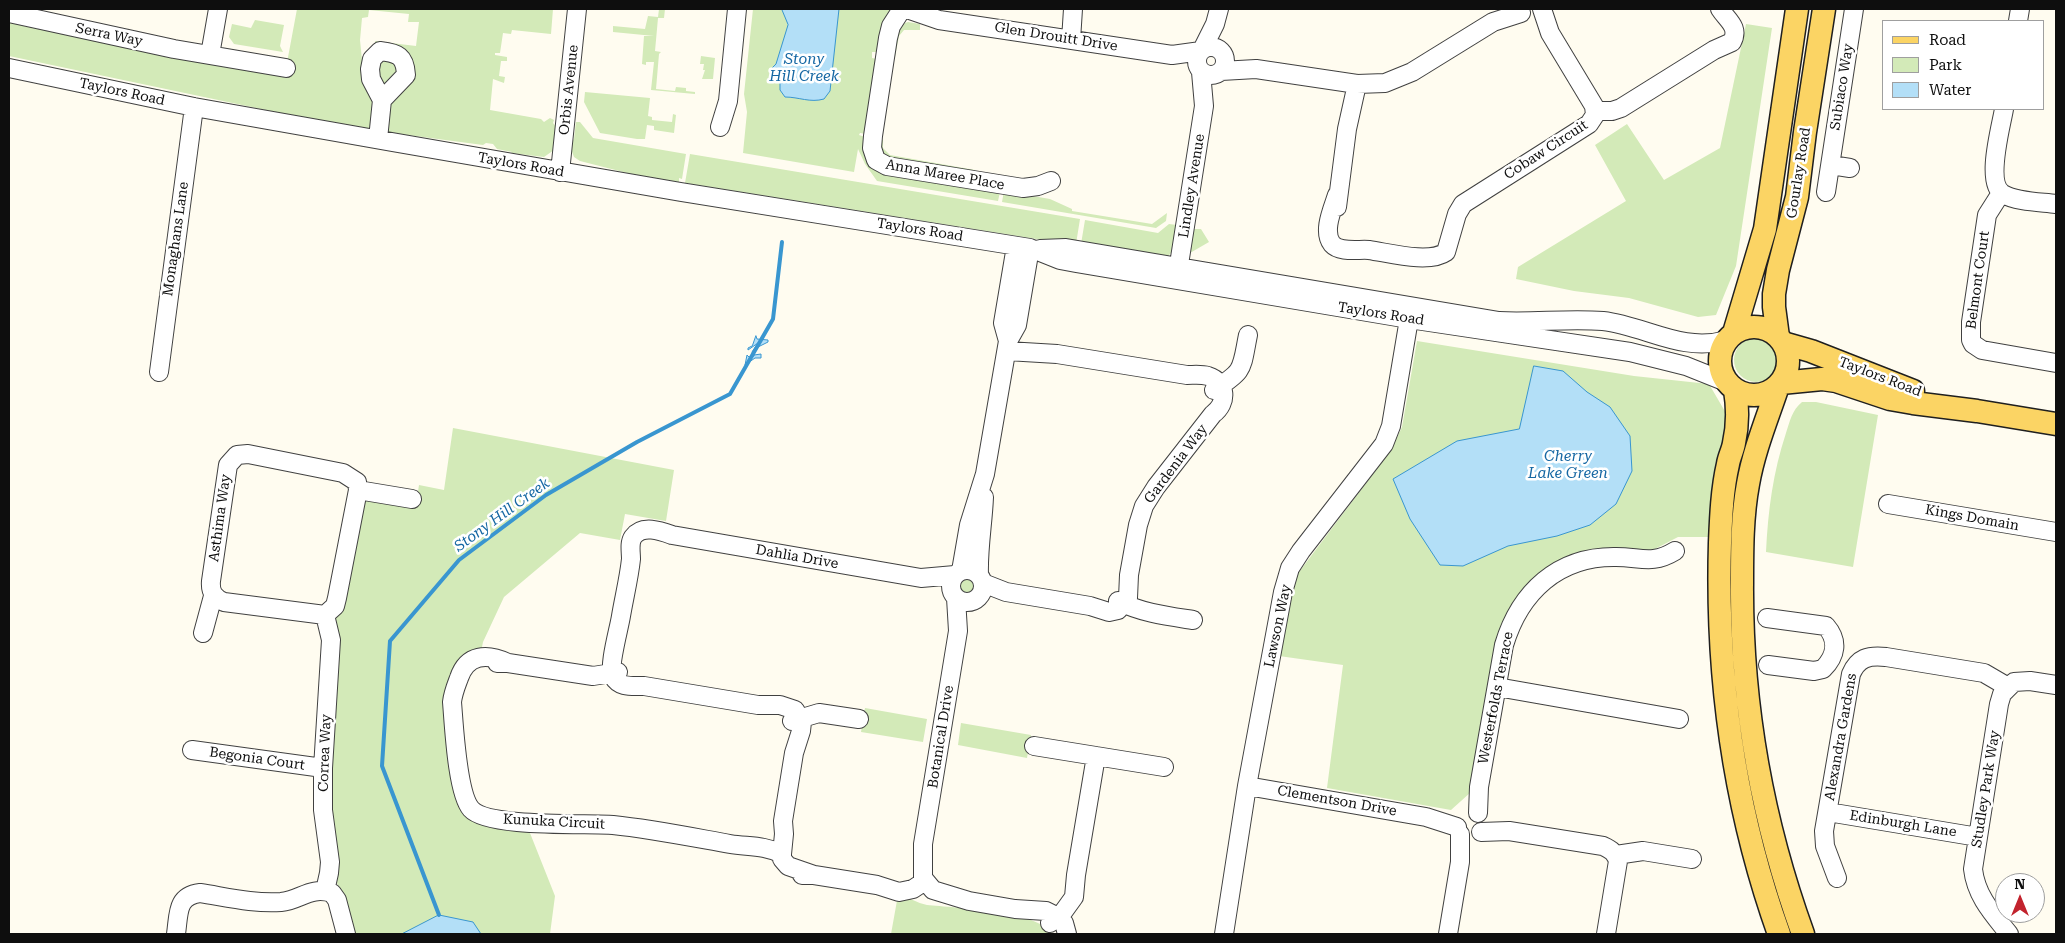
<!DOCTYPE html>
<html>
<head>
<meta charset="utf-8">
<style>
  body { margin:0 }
  #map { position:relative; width:2065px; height:943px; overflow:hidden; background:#fffcf0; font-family:"Roboto Serif",serif }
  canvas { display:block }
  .frame { position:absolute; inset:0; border:10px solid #0e0e0e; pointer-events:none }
  .legend { position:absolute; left:1882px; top:20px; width:162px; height:90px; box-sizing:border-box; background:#fff; border:1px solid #9f9f9f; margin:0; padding:6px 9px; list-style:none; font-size:15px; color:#0e0e0e }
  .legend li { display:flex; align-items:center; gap:10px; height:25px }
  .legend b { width:25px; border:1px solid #9f9f9f }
  .north { position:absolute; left:1995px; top:873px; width:50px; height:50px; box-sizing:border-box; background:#fff; border:1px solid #9f9f9f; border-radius:50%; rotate:0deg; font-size:14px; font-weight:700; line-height:20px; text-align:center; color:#0e0e0e }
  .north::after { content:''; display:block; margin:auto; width:18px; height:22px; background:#c2232d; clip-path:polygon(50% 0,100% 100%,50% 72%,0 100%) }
</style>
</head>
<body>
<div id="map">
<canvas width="2065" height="943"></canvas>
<div class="frame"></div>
<ul class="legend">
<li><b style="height:6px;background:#fbd464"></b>Road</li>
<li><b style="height:14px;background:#d3eab8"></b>Park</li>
<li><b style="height:14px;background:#b3dff7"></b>Water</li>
</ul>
<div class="north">N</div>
</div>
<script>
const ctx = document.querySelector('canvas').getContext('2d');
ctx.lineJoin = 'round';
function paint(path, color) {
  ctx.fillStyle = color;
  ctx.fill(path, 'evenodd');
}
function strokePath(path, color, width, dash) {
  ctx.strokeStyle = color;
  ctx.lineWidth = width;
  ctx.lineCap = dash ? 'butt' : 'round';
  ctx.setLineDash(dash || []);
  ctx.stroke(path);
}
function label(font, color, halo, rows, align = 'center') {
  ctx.font = font + ' "Roboto Serif",serif';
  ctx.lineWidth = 5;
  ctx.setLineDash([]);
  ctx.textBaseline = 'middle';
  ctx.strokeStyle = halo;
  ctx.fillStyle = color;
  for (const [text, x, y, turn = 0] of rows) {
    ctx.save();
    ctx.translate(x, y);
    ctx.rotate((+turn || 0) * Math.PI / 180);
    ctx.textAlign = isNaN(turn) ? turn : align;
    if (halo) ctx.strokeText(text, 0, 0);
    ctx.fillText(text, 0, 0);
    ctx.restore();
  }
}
const green = new Path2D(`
  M 297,9 L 553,9 L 551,34 L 512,30 L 511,34 L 503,33 L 500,53 L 495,53 L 495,55 L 507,57 L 507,61 L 501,61 L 499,76 L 505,77 L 504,83 L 493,79 L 490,110 L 541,119 L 544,122 L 550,118 L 554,120 L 553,123 L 558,129 L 554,150 L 544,157 L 511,153 L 512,152 L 497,149 L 493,144 L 486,143 L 483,145 L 385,132 L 383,113 L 412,74 L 375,50 L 375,41 L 416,46 L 419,22 L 408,22 L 409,14 L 369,10 L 368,17 L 362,18 L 360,40 L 362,60 L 375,92 L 373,130 L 280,113 L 9,56 L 9,18 L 286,68 Z
  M 659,9 L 665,9 L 664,18 L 658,18 L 655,51 L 661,52 L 659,54 L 656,89 L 675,91 L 676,87 L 686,88 L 686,91 L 695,92 L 695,94 L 651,90 L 654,62 L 646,62 L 646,65 L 642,64 L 644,36 L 654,36 L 613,32 L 613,26 L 645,29 L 648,16 L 658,17 Z
  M 753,9 L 889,9 L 890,13 L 878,52 L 872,52 L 872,58 L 877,59 L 866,134 L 860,133 L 859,135 L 865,137 L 865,154 L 868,162 L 1000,192 L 998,201 L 877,181 L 865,164 L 858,149 L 854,172 L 743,153 L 747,112 L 744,94 Z
  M 255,20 L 284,25 L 280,46 L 283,52 L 234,44 L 229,37 L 232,24 L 251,28 Z
  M 908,22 L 920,24 L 920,30 L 904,30 L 899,36 L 895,57 L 890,56 L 900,25 Z
  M 1746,24 L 1772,28 L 1736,266 L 1716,315 L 1698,317 L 1629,298 L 1574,291 L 1516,279 L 1518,267 L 1626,201 L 1595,145 L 1627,124 L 1664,180 L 1720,148 Z
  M 701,56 L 715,58 L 713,79 L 702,79 L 705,70 L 703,70 L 704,64 L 700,64 Z
  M 378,57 L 401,62 L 396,83 L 382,86 L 375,78 Z
  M 585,92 L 650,98 L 648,116 L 652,117 L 652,120 L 672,122 L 673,114 L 676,115 L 674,133 L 654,130 L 654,126 L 647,125 L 645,139 L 637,139 L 600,133 L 584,102 Z
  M 576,122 L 580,122 L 593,138 L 686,154 L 682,179 L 679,178 L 679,182 L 639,176 L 580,161 L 574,157 L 571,149 L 571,143 L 574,139 Z
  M 880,139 L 883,140 L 883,148 L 890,155 L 975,170 L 975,174 L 882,157 Z
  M 690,154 L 1080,219 L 1076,244 L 1074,245 L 685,183 Z
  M 1004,191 L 1050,199 L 1072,209 L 1072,211 L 1152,224 L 1167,213 L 1166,221 L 1156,228 L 1002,202 Z
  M 1085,220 L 1158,233 L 1169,224 L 1177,225 L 1173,251 L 1167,257 L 1081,244 Z
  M 1192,229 L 1201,229 L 1209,242 L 1190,253 Z
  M1734 360a22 22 0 1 1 44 0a22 22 0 1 1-44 0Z
  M 1417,341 L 1634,376 L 1709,384 L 1730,420 L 1713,537 L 1678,537 L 1651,551 L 1541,574 L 1507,613 L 1471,792 L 1451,810 L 1327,788 L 1343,665 L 1279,656 L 1296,576 L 1391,450 L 1402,427 Z
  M 1802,402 L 1816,402 L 1878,415 L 1853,567 L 1766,552 C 1768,511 1773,472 1786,433 C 1790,421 1792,410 1802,402 Z
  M 453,428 L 674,470 L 666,521 L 625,514 L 620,540 L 580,533 L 504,597 L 483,642 L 481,652 L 456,673 L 462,808 L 528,828 L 555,896 L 550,934 L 354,934 L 343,895 L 336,881 L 330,826 L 335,622 L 364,501 L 367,499 L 416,504 L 419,485 L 444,490 Z
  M959 585a8 8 0 1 1 16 0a8 8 0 1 1-16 0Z
  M 865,708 L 927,719 L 923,742 L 861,732 Z
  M 961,723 L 1031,735 L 1027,758 L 958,745 Z
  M 898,895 C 909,897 917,903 927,905 C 954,908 1038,910 1052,934 L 891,934 Z`);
const water = new Path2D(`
  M 782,9 L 839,9 L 830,91 L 824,99 C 810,103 799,97 785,97 L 780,90 L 780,83 L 776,79 L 772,79 L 771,69 L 776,64 L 788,25 Z
  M 756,336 L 757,339 L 768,340 L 768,342 L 756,348 L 754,355 L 761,354 L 761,358 L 755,358 L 745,365 L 747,355 L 749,357 L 754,356 L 752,352 L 758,343 L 748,350 L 748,348 L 752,346 Z
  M 1534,366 L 1563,371 L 1587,392 L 1610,407 L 1630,436 L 1632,471 L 1616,504 L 1590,525 L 1557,536 L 1508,546 L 1463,566 L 1440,565 L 1410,519 L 1393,479 L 1457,441 L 1519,429 Z
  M 439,915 L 473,922 L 481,934 L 402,934 Z`);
const stream = new Path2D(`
  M 439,915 L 382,766 L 390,641 L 459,560 L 546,495 L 637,442 L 730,394 L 773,319 L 782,242`);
const minor = new Path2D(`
  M 902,9 L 891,26 L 888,38 L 873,136 L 872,148 L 876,160 L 887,166 L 1023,188 L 1038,186 L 1051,181
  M 907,9 L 939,20 L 1172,55 L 1201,51
  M 9,13 L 174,49 L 286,68
  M 2018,21 L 2020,9
  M 1071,40 L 1073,9
  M1197 61a14 14 0 1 1 28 0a14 14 0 1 1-28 0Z
  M 1202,50 L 1215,24 L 1219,9
  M 210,55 L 218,9
  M 9,68 L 194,107 L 392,142 L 681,192 L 1030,248 L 1060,260 L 1076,263 L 1409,319 L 1630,352 L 1686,366 L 1726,382
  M 1221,71 L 1256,69 L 1357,84 L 1385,83 L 1412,72 L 1493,22 L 1521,13
  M 2004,109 C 2001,127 1985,183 2003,194 C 2017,202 2040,202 2056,204
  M 1595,111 L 1612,111 L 1621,108 L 1714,50 L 1732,42 C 1740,27 1727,20 1720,9
  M 720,127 L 728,101 L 737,9
  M 378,139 L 382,100 L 371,79 L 370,69 L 372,59 L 380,51 C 398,53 405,56 406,75 L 382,100
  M 1831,165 L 1850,168
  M 560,172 L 577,9
  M 1826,192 L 1854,9
  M 2001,193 L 1987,215 L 1971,322 L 1971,340 L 1973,344 L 1982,350 L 2056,363
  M 1337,195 C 1333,208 1322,231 1332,244 C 1340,253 1359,249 1369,250 C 1390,253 1429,264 1446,252 L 1457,214 L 1463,204 L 1589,124 L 1595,115 L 1594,106 L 1550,33 L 1542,9
  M 1337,207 L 1347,129 L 1357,84
  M 1040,249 L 1066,248 L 1499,321 C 1534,323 1568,318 1603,321 C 1646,326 1682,353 1727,340
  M 1177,277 L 1204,106 L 1201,72
  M 1008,341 L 1003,323 L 1016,246
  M 159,372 L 194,107
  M 1214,390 C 1245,370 1241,370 1248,335
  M 248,454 L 343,473 L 357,482 L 358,490 L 337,598 L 335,606 L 325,615 L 224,602 C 214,598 210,592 211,581 L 228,465 L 237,455 Z
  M 358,490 L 412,499
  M 1888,504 L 2056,532
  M951 586a16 16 0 1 1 32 0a16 16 0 1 1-32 0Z
  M 961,571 L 969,525 L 985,474 L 1008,341 L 1017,325 L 1030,248
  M 979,575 C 978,549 983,523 984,497
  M 983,583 L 1006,592 L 1090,606 L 1109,612 L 1118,610 L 1128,598 L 1129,575 L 1138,525 L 1144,506 L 1156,487 L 1213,414 C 1228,403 1227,382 1208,376 C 1201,374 1194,375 1187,375 L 1057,354 L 1007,351
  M 956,598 L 958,631 L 923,844 L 923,878 L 933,890 L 969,901 L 1015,909 L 1046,911 L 1058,917 L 1064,923 L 1067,934
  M 1118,601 C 1142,613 1167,616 1193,620
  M 325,615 L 331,640 L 323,768 L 323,810 L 330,862 L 329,873 L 325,891
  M 1767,618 L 1826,626 C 1839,641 1836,656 1823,669 L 1814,671 L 1768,665
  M 203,633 L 213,596
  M 497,663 L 508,663 L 593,676 L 618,672
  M 508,663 C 487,653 467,654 459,678 C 456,686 453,693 452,702 C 454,725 457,793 471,809 C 488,828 586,823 613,825 C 652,829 691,837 730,844 C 748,847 764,845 782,854
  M 1497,687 L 1679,719
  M 792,721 L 819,713 L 859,719
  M 1034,746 L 1164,767
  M 192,750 L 323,768
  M 1247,786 L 1426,817 L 1457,827
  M 1828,812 L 1978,837
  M 1478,813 L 1479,787 L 1504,645 C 1520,592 1558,556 1616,557 C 1641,557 1652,565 1675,551
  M 1481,832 L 1509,831 L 1603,846 C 1612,850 1615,853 1618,861 L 1606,934
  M 1616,855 L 1643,851 L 1692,859
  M 802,875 L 814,875 L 877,885 L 899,892 L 913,889 L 925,881
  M 814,875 L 788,866 L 782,859 L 782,854 L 784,834 L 783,821 L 794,753 L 801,731 L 802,722 L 795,710 L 780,705 L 758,705 L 644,686 C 632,686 619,688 613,676 C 608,667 619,629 621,616 C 624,598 629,578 631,559 C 631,552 629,543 633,537 C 642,524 661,531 672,535 L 921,578 L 955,575
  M 1837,878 L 1825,846 L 1824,831 L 1851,674 C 1858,658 1868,655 1886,657 L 1984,673 L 2008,687
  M 1050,923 L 1061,915 L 1074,897 L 1076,875 L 1096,756
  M 176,934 C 179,914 176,896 200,893 C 226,897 254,904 281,902 C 301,900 310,886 332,893 L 337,900 L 346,934
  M 1224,934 L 1247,786 L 1283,592 L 1290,568 L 1301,551 L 1384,444 L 1391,426 L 1409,319
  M 1448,934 L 1460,862 L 1460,834
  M 2009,934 C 1993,914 1976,896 1973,869 L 1999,704 L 2002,694 L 2014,682 L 2030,681 L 2056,685`);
const major = new Path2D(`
  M1720 361a34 34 0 1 1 68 0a34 34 0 1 1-68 0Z
  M 1734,333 L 1765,229 L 1797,9
  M 1778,337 L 1774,307 L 1774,294 L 1778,270 L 1797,197 L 1805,132 L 1824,9
  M 1783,343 L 1811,351 L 1913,391
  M 1781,383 L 1822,379 L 1836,381 L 1890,399 L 1913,403 L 1977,411 L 2056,424
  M 1778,386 C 1767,419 1754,450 1748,484 C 1742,516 1742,550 1742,582 C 1741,702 1762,821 1803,934
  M 1735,390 C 1738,408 1738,425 1734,443 C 1733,450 1729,457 1728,464 C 1722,490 1721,518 1720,543 C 1716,677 1734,808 1779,934`);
const streetNames = [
  ["Serra Way",109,35,12],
  ["Glen Drouitt Drive",1056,37,9],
  ["Subiaco Way",1842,87,-81],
  ["Orbis Avenue",569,90,-84],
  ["Taylors Road",122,92,12],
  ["Cobaw Circuit",1546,150,-33],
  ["Taylors Road",521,165,10],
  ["Gourlay Road",1799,173,-81],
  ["Anna Maree Place",945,175,10],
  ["Lindley Avenue",1192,186,-81],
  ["Taylors Road",920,230,9],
  ["Monaghans Lane",176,239,-82],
  ["Belmont Court",1978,280,-82],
  ["Taylors Road",1381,314,9],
  ["Taylors Road",1880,377,21],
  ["Gardenia Way",1176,464,-53],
  ["Asthima Way",220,518,-82],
  ["Kings Domain",1972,518,10],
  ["Dahlia Drive",797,557,10],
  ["Lawson Way",1278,626,-78],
  ["Westerfolds Terrace",1496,698,-79],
  ["Botanical Drive",941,737,-81],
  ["Alexandra Gardens",1841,737,-80],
  ["Correa Way",325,753,-88],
  ["Begonia Court",257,759,8],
  ["Studley Park Way",1986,789,-81],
  ["Clementson Drive",1337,801,10],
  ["Kunuka Circuit",554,822,3],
  ["Edinburgh Lane",1903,824,9]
];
const waterNames = [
  ["Stony",804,60],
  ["Hill Creek",804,77],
  ["Cherry",1568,457],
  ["Lake Green",1568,474],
  ["Stony Hill Creek",502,515,-36]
];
paint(green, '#d3eab8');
paint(water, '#b3dff7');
strokePath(water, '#3996d0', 1);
strokePath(stream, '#3996d0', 4);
strokePath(minor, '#414141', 20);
strokePath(major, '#1f1f1f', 25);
strokePath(minor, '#fff', 18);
strokePath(major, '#fbd464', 22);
label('14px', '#0e0e0e', '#fff', streetNames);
label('italic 15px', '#1567a3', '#fff', waterNames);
</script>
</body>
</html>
